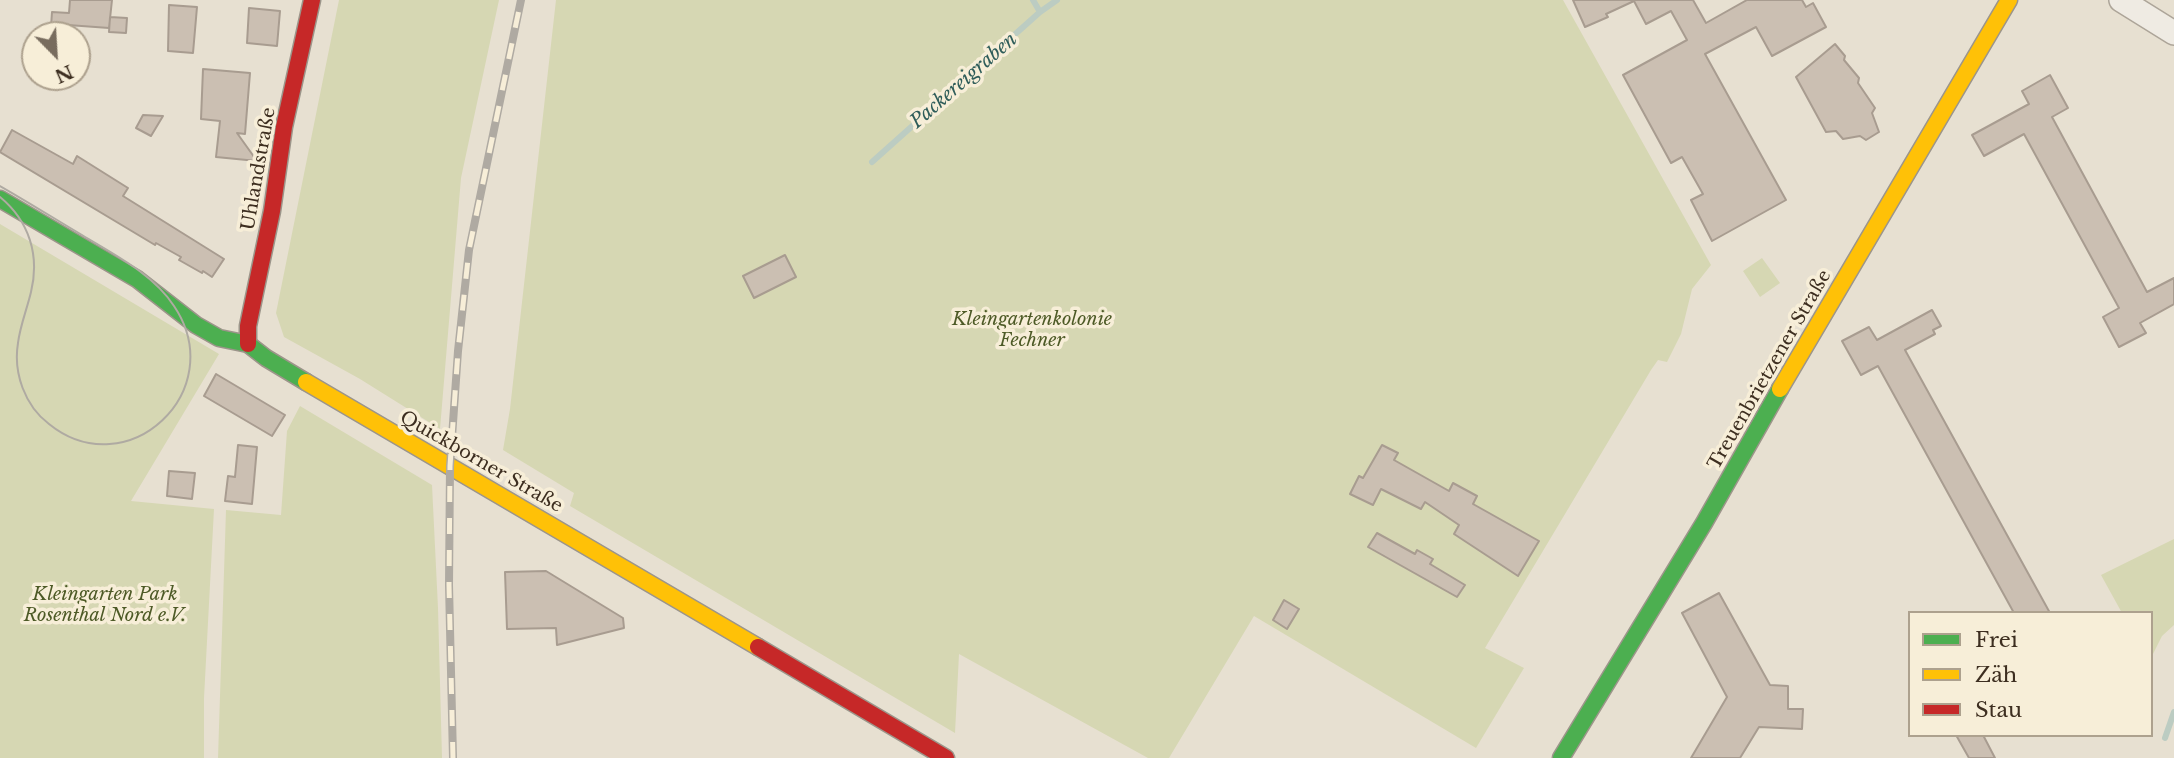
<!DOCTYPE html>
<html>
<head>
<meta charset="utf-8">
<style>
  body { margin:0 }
  #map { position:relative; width:2174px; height:758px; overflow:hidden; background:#e7e0d1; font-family:"Libre Baskerville",serif }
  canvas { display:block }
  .legend { position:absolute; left:1908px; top:611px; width:245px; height:126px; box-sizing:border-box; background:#f7eed8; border:2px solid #ada18e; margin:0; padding:9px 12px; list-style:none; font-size:21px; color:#3d2e20 }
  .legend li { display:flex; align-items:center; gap:14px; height:35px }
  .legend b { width:35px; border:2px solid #ada18e }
  .north { position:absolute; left:21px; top:21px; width:70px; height:70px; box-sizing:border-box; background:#f7eed8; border:2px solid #ada18e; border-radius:50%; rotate:156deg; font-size:19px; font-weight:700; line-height:28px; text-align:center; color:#3d2e20 }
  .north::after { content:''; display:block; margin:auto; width:24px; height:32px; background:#786c5e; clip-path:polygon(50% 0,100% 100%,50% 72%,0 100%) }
</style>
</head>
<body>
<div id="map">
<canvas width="2174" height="758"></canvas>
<ul class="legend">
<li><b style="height:9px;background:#4caf50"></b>Frei</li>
<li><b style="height:9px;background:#ffc107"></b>Zäh</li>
<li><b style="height:9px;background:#c62828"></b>Stau</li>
</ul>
<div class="north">N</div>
</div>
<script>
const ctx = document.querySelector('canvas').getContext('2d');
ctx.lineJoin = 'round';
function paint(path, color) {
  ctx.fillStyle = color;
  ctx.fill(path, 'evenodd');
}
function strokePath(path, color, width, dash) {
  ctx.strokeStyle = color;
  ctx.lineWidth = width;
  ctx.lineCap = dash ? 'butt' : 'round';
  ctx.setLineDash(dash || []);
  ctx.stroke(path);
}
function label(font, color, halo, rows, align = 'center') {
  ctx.font = font + ' "Libre Baskerville",serif';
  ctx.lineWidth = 7;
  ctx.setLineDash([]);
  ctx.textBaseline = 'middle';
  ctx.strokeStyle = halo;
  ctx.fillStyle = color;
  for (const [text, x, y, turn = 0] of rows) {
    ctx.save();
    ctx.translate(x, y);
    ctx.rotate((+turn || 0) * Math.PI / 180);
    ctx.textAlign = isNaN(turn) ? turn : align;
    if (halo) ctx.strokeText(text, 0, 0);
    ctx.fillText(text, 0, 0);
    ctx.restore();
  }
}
const green = new Path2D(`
  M 339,0 L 499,0 L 461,178 L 440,429 L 360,379 L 284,337 L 276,313 Z
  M 556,0 L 1563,0 L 1711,265 L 1692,289 L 1681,334 L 1667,362 L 1658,360 L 1651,370 L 1485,648 L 1524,668 L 1476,748 L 1254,616 L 1169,758 L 1148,758 L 959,654 L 955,733 L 570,506 L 574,493 L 503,450 L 510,409 Z
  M 0,224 L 219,354 L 131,501 L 214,509 L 204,698 L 204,758 L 0,758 Z
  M 1762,258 L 1780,283 L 1760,297 L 1743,271 Z
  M 300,406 L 432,485 L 438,608 L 442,758 L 218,758 L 226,510 L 281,515 L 287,431 Z
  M 2174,539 L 2174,625 L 2162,636 L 2151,658 L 2151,613 L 2122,613 L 2101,575 Z`);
const stream = new Path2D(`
  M 1033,0 L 1040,12
  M 872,162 L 1040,12 L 1057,0
  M 2165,738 L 2174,712`);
const building = new Path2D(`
  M 70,0 L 112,0 L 109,28 L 68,25 L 68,28 L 51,27 L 52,12 L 69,13 Z
  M 1573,0 L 1693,0 L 1706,23 L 1747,0 L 1802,0 L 1806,7 L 1813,3 L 1826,27 L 1772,56 L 1756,27 L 1705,54 L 1786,200 L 1712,241 L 1691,200 L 1703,194 L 1682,157 L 1671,163 L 1623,75 L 1687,40 L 1671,11 L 1646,24 L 1634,1 L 1606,14 L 1608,17 L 1585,27 Z
  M 169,5 L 197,7 L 193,53 L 168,51 Z
  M 249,8 L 280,11 L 277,46 L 247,43 Z
  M 110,17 L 127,18 L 126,33 L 109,32 Z
  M 1835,44 L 1845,56 L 1844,60 L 1859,78 L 1858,83 L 1875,108 L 1872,113 L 1879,132 L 1866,140 L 1860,136 L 1843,139 L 1836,131 L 1826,132 L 1796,77 Z
  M 203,69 L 250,73 L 245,134 L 237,133 L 257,161 L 216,157 L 220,121 L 201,119 Z
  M 2050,75 L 2068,108 L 2052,117 L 2147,292 L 2174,278 L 2174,304 L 2140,323 L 2146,333 L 2119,347 L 2103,317 L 2119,308 L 2024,134 L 1984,156 L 1972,135 L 2029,104 L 2022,91 Z
  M 143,115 L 163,116 L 151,136 L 136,128 Z
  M 12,130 L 73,164 L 77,156 L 128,188 L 123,196 L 224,259 L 212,277 L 203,271 L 202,273 L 179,260 L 181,257 L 156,243 L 155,245 L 0,152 Z
  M 785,255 L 796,277 L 754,298 L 743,276 Z
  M 1932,310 L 1941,326 L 1933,330 L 1935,334 L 1905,350 L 2050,613 L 2014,613 L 1878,366 L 1861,375 L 1842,341 L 1869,327 L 1877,340 Z
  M 216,374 L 285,415 L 272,436 L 204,396 Z
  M 238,445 L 257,447 L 252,504 L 225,501 L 228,476 L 235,477 Z
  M 1382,445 L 1398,453 L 1394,460 L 1449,491 L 1453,483 L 1477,496 L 1473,504 L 1539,541 L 1518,576 L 1454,534 L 1459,525 L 1425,502 L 1421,509 L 1381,489 L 1373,505 L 1350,494 L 1359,476 L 1363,478 Z
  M 169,471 L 195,473 L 192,499 L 167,496 Z
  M 1377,533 L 1415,554 L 1417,550 L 1433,559 L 1430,564 L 1465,585 L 1457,597 L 1368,547 Z
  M 546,571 L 623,618 L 624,628 L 557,645 L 556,628 L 507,629 L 505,572 Z
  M 1719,593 L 1770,685 L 1788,686 L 1788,709 L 1803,709 L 1802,729 L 1759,727 L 1740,758 L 1691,758 L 1727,697 L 1682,613 Z
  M 1284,600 L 1299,609 L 1287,629 L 1273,620 Z
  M 1956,735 L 1983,735 L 1995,758 L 1969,758 Z`);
const street = new Path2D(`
  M 2121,0 L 2174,33`);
const fast = new Path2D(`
  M 0,199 L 137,279 L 196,325 L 219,338 L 248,344 L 266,358 L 306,382
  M 1561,758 L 1704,523 L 1780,389`);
const slow = new Path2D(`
  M 306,382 L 758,647
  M 1780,389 L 2009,0`);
const jam = new Path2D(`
  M 248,344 L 248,326 L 272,211 L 284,127 L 312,0
  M 758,647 L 946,758`);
const tram = new Path2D(`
  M 0,186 C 28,202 55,219 82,235 C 115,255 153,274 174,306 C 231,391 127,487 49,424 C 25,406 13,373 18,343 C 20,326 27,309 31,292 C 40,255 29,221 0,197`);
const rail = new Path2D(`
  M 453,758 L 449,585 L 450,466 L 458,351 L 469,250 L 521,0`);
const streetNames = [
  ["Uhlandstraße",259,169,-80],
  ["Treuenbrietzener Straße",1770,370,-60],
  ["Quickborner Straße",481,462,30]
];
const parkNames = [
  ["Kleingartenkolonie",1032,320],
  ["Fechner",1032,341],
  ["Kleingarten Park",105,595],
  ["Rosenthal Nord e.V.",105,616]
];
const waterNames = [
  ["Packereigraben",964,81,-41]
];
paint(green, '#d6d7b3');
strokePath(stream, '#bcccc2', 6);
paint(building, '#cbbfb2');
strokePath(building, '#a89c90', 2);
strokePath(street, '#ada599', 26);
strokePath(fast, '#9c958a', 19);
strokePath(slow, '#9c958a', 19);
strokePath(jam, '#9c958a', 19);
strokePath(street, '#efebe3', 23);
strokePath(fast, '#4caf50', 16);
strokePath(slow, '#ffc107', 16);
strokePath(jam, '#c62828', 16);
strokePath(tram, '#afaaa2', 2);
strokePath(rail, '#afaaa2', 8);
strokePath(rail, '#f7eed8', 5, [16]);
label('18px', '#3d2e20', '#f7eed8', streetNames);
label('italic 18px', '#4d5a26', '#f7eed8', parkNames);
label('italic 19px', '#2f5d5a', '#f7eed8', waterNames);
</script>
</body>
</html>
